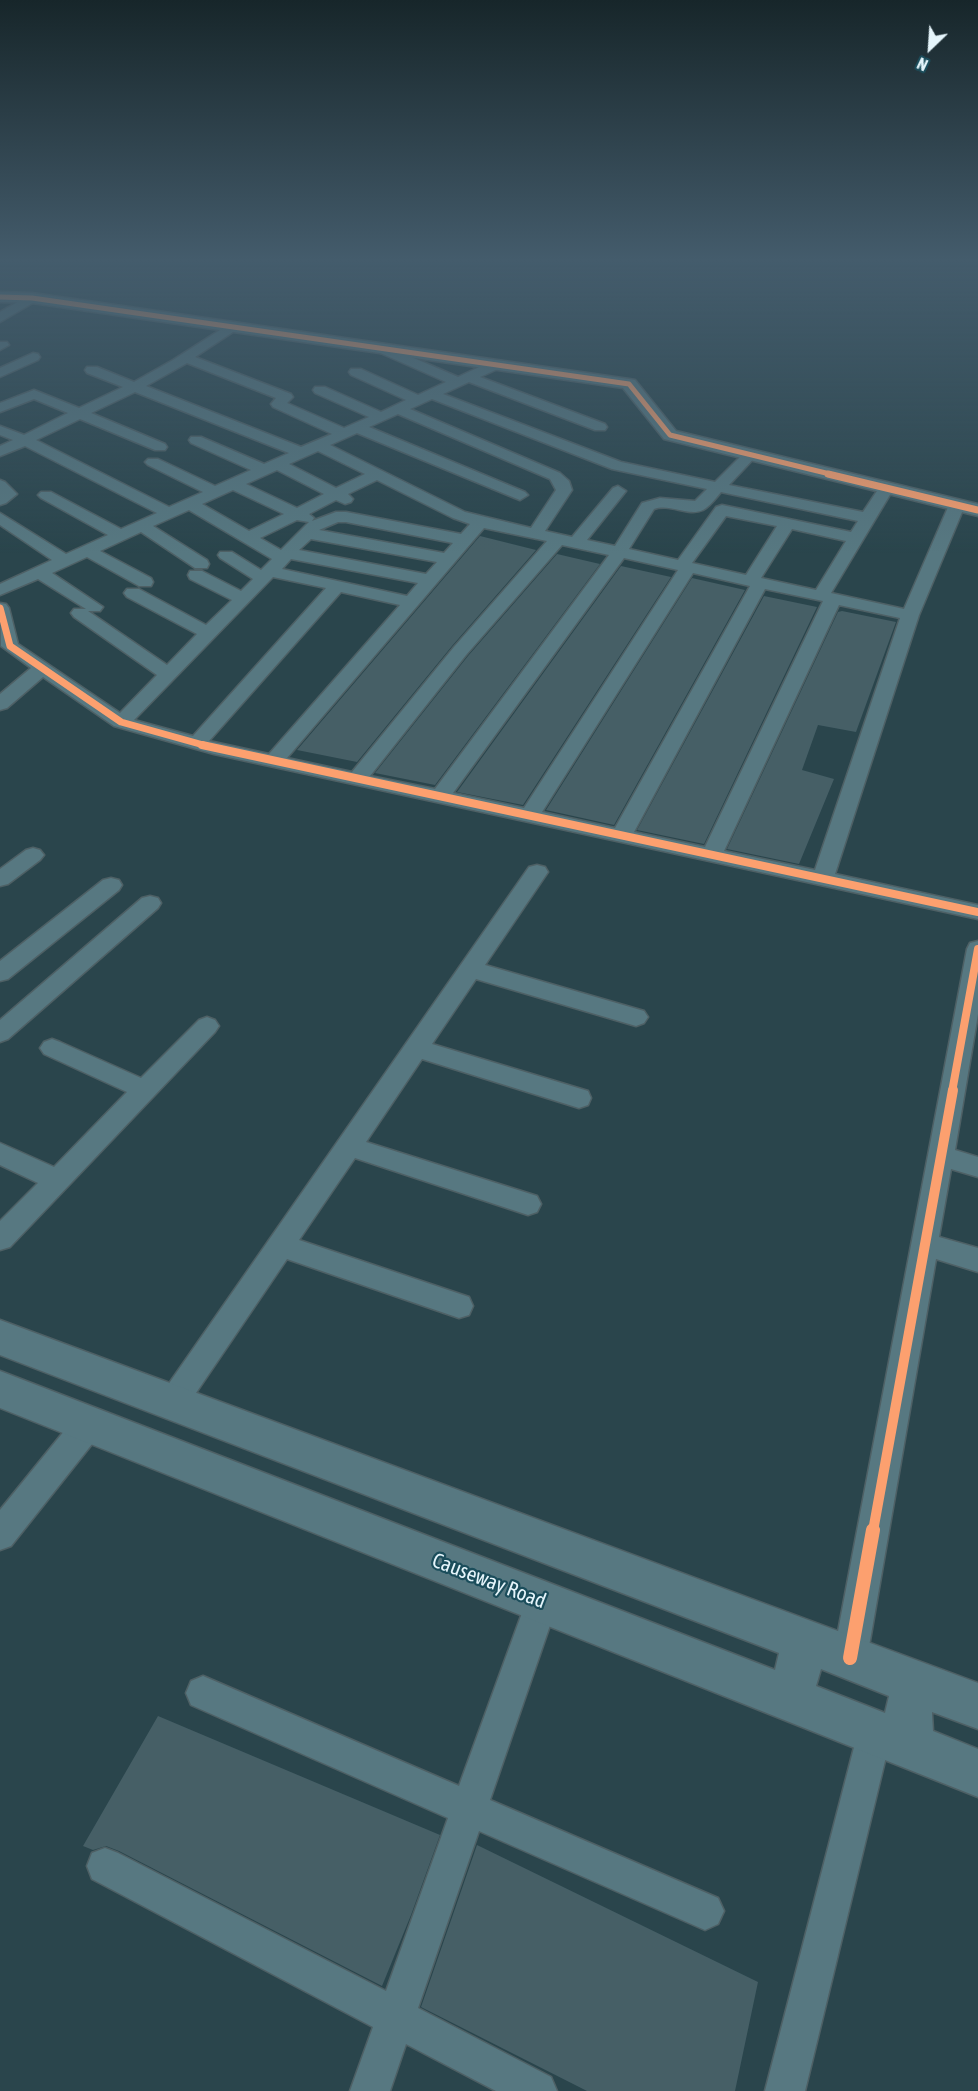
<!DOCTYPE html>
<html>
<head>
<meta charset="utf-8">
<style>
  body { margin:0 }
  #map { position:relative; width:978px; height:2091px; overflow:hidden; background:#2a454c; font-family:"Asap Condensed",sans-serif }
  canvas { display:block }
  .north { position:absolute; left:900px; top:18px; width:60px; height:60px; -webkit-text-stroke:4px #1b4d5b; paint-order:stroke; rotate:205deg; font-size:16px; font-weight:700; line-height:24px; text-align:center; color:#e5f5fb }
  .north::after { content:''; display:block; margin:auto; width:21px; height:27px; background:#e5f5fb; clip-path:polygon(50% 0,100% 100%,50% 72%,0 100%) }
</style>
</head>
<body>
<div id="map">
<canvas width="978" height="2091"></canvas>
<div class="north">N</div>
</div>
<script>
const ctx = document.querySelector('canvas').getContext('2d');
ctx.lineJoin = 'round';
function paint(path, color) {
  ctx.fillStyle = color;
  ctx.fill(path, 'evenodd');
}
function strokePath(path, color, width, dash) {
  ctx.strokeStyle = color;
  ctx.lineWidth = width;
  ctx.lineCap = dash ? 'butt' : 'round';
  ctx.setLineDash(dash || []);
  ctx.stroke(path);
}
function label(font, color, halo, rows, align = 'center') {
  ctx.font = font + ' "Asap Condensed",sans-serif';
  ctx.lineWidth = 4.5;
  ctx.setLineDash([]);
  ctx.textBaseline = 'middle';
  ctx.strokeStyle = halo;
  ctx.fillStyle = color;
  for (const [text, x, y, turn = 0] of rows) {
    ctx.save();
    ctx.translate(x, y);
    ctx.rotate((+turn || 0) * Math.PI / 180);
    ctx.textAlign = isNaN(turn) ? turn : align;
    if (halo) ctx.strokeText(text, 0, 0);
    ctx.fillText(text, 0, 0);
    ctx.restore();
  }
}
const building = new Path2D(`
  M 480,536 L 536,550 L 452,646 L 357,762 L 297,750 Z
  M 557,554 L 600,564 L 435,785 L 375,773 L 468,656 Z
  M 621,566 L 671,577 L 523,805 L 457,792 Z
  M 692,578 L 745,590 L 614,825 L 546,810 Z
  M 764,596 L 817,607 L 704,844 L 637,830 Z
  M 842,611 L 896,622 L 856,732 L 818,725 L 802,770 L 834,779 L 799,864 L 727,849 L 838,612 Z
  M 158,1716 L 440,1835 L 411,1915 L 382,1986 L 119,1851 L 106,1846 L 93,1850 L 83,1846 Z
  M 477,1845 L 758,1982 L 735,2091 L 587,2091 L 421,2007 Z`);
const minor = new Path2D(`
  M 32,294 L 38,298 L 36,301 L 0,322 L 0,312 Z
  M 231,323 L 237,327 L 236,330 L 195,357 L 291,394 L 293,397 L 287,403 L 344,428 L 369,417 L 315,393 L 313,390 L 315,387 L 325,387 L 381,412 L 406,400 L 351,375 L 349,372 L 351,369 L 361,369 L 418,395 L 446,382 L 376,351 L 374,348 L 376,345 L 381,344 L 458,377 L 492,361 L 502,361 L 504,364 L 502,367 L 480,377 L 605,424 L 607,427 L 605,430 L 595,430 L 469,382 L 443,394 L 621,462 L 715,482 L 746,451 L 751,450 L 758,454 L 729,485 L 863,512 L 881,485 L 891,485 L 894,488 L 831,593 L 904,609 L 949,505 L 951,502 L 963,502 L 965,505 L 919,615 L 835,874 L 978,905 L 978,919 L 214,754 L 114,726 L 43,677 L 7,708 L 0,710 L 0,694 L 31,668 L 1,646 L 0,603 L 6,604 L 9,608 L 18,644 L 120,713 L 157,675 L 74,617 L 71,613 L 74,609 L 86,609 L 38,579 L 0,595 L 0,584 L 52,560 L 0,525 L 0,513 L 66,554 L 108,535 L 41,498 L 38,495 L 41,492 L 51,492 L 121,529 L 157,513 L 25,446 L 0,456 L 0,446 L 13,440 L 0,435 L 0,426 L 24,435 L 68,413 L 34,399 L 0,412 L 0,403 L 34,390 L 79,408 L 123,387 L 87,373 L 85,370 L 87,367 L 97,367 L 134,382 L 173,360 ZM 187,363 L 276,398 L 271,404 L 273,407 L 332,434 L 301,447 L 146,386 ZM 135,392 L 289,453 L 264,464 L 201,437 L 191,437 L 189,440 L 191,443 L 251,470 L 215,486 L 158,459 L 148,459 L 145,462 L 148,465 L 203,492 L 169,507 L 36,440 L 80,419 L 155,450 L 165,450 L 167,447 L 165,444 L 91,413 ZM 432,399 L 612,469 L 707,489 L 695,501 L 660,498 L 642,503 L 615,546 L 587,540 L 626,491 L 618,486 L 613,488 L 572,537 L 545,531 L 572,490 L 569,481 L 560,473 L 410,409 ZM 398,414 L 550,479 L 556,490 L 531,528 L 465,512 L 330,445 L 357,433 L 515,498 L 520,500 L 528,495 L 525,492 L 369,427 ZM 318,451 L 365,474 L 336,488 L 289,464 ZM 277,470 L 324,494 L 297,508 L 246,484 ZM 377,480 L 453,518 L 470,524 L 461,534 L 346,512 L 336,512 L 312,521 L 314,518 L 309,514 L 336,500 L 345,504 L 351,502 L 353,499 L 348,494 ZM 233,490 L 284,514 L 249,531 L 202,504 ZM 721,492 L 858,521 L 851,532 L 722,505 L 716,507 L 678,560 L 629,549 L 654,509 C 670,503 688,517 703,510 C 710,506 716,498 721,492 ZM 189,510 L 272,559 L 261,570 L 232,552 L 220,552 L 218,555 L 220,558 L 253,579 L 241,591 L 202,571 L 190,571 L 188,575 L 190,579 L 232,600 L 206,625 L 139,589 L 127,589 L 124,593 L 127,597 L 197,634 L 167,665 L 88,611 L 100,611 L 103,607 L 52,573 L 87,557 L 139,586 L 151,586 L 153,582 L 151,578 L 100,551 L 141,532 L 195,568 L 207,568 L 209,564 L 207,560 L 153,526 ZM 726,516 L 777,526 L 746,575 L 692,563 ZM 297,520 L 309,522 L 281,550 L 260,538 ZM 338,522 L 346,522 L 453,543 L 444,553 L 319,530 ZM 484,528 L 547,541 L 454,647 L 352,772 L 287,758 ZM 792,529 L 846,541 L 816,590 L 761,578 ZM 311,539 L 437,562 L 426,574 L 299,550 ZM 562,545 L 609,555 L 435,789 L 370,776 L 466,655 ZM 624,558 L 678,570 L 524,808 L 453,793 ZM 291,559 L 418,583 L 407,596 L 282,569 ZM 693,573 L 750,586 L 615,828 L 542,812 ZM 273,577 L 326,588 L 193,736 L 134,720 ZM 765,589 L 823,601 L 705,847 L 634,832 ZM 341,592 L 400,605 L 269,754 L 209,741 ZM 839,605 L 900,618 L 815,870 L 724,851 Z
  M 0,342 L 7,342 L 9,345 L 0,350 Z
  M 33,353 L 38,354 L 40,357 L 38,360 L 0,377 L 0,368 Z
  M 0,480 L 5,482 L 17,494 L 6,503 L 0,505 Z
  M 33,848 L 40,850 L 44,855 L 40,860 L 8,884 L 0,886 L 0,869 L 26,850 Z
  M 537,865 L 545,867 L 548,872 L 485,965 L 644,1011 L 648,1017 L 644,1023 L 636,1026 L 476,979 L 432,1044 L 588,1091 L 591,1098 L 588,1105 L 579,1108 L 422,1059 L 366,1142 L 537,1196 L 541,1204 L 537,1212 L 528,1215 L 355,1158 L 299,1240 L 469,1297 L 473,1306 L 469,1315 L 459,1318 L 287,1259 L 183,1412 L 173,1415 L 163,1412 L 158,1402 L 163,1392 L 529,867 Z
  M 111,878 L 119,880 L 122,885 L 119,890 L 8,979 L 0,981 L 0,961 L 103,880 Z
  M 150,896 L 158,898 L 161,903 L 158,908 L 8,1039 L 0,1042 L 0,1020 L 142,898 Z
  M 978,941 L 978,1014 L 955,1150 L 978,1157 L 978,1177 L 951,1169 L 939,1237 L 978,1248 L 978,1272 L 936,1259 L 867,1658 L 862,1670 L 850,1675 L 838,1670 L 833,1658 L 967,949 L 970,943 Z
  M 207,1017 L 215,1020 L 219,1026 L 215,1032 L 10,1247 L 0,1250 L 0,1221 L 38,1183 L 0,1165 L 0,1143 L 54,1167 L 127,1092 L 44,1054 L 40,1048 L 44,1042 L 52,1039 L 60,1042 L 141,1078 L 199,1020 Z
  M 89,1410 L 100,1414 L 104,1424 L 100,1434 L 11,1546 L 0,1550 L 0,1510 L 78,1414 Z
  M 542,1586 L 554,1590 L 558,1602 L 490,1800 L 718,1898 L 724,1911 L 718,1924 L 705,1930 L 479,1831 L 418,2008 L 551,2077 L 557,2091 L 496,2091 L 406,2044 L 390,2091 L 350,2091 L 373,2027 L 92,1879 L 87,1866 L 92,1853 L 105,1848 L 118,1853 L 386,1991 L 448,1818 L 191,1705 L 186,1693 L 191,1681 L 203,1676 L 459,1786 L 526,1602 L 530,1590 Z
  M 875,1715 L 887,1720 L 892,1732 L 805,2091 L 765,2091 L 858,1732 L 863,1720 Z`);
const tertiary = new Path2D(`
  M 0,292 L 32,293 L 629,379 L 635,380 L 676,431 L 978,504 L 978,516 L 664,439 L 623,388 L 32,303 L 0,302 Z`);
const secondary = new Path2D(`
  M 0,1320 L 978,1683 L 978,1729 L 932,1712 L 932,1714 L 933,1731 L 978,1749 L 978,1797 L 0,1408 L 0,1371 L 775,1670 L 779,1653 L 0,1355 ZM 821,1669 L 889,1696 L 885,1713 L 816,1686 Z`);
const cyclewayFar4 = new Path2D(`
  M 0,297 L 32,298 L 629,384 L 670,435 L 834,475`);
const cyclewayFar3 = new Path2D(`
  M 828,474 L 978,510
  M 0,608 L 10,646 L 121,722 L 207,746`);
const cyclewayFar2 = new Path2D(`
  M 202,745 L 978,912
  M 952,1092 L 978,949`);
const cyclewayFar1 = new Path2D(`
  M 873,1531 L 953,1090`);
const cycleway = new Path2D(`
  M 850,1658 L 873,1530`);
const nearStreetnames = [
  ["Causeway Road",489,1581,21]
];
paint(building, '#465f66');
strokePath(minor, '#4e6065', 3);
strokePath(tertiary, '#4e6065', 3);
strokePath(secondary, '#4e6065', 3);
paint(minor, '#577881');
paint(tertiary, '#577881');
paint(secondary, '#577881');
strokePath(cyclewayFar4, '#fca06f', 5);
strokePath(cyclewayFar3, '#fca06f', 7);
strokePath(cyclewayFar2, '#fca06f', 8);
strokePath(cyclewayFar1, '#fca06f', 10);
strokePath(cycleway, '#fca06f', 14);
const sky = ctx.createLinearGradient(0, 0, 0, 554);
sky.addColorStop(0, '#17262a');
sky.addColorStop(0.47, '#445c6c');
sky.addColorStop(1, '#445c6c00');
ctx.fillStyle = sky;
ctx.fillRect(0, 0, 978, 554);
label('21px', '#e5f5fb', '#1b4d5b', nearStreetnames);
</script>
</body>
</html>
